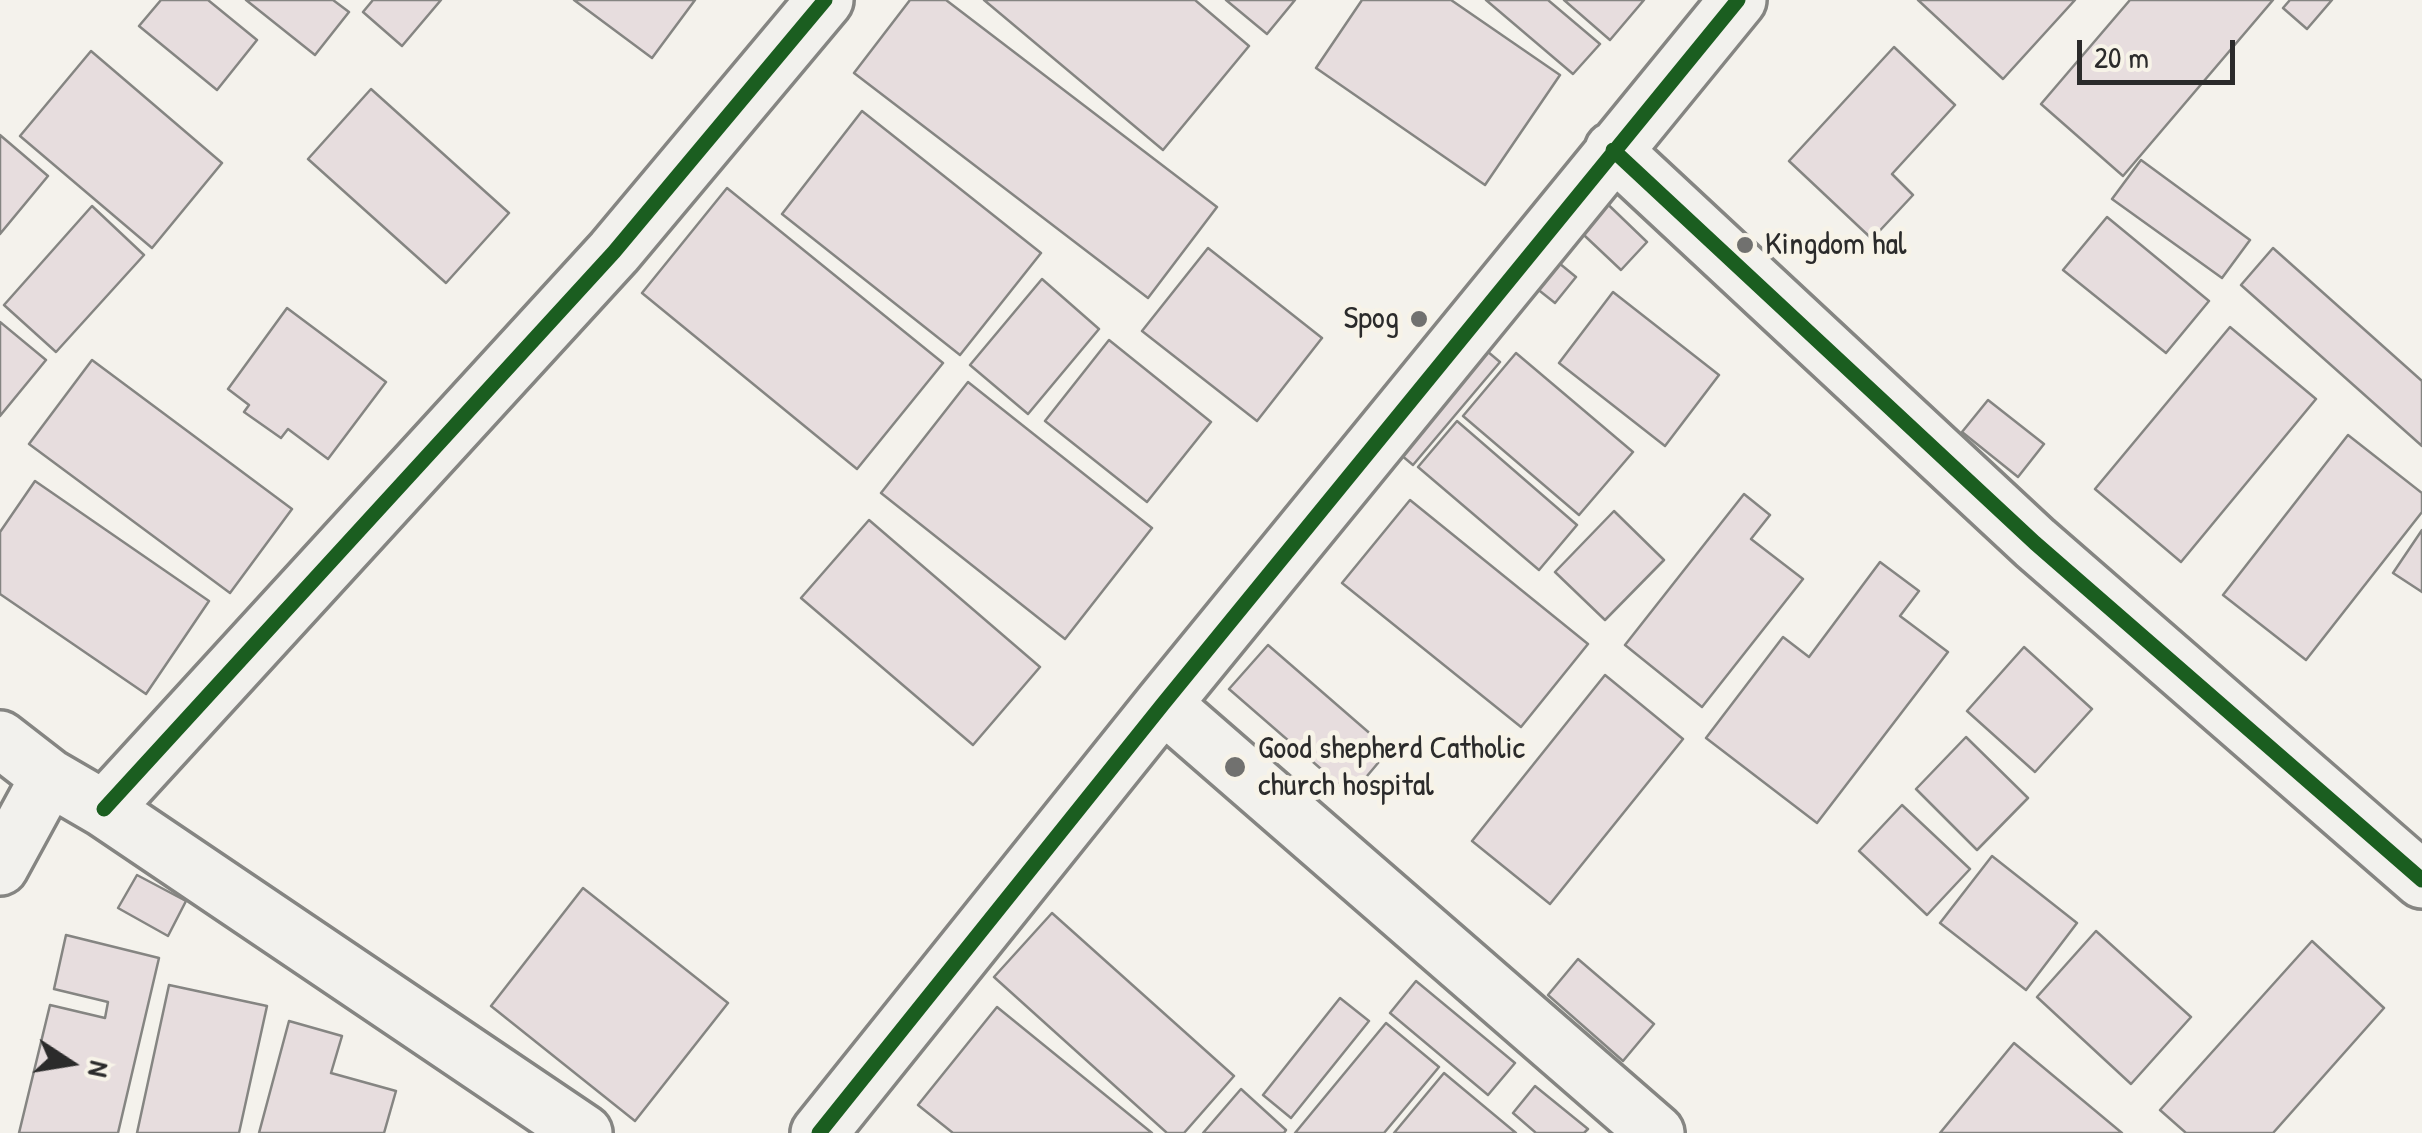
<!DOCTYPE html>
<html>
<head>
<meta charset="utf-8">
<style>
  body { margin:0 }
  #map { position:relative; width:2422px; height:1133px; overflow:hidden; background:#f4f2ec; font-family:"Patrick Hand",sans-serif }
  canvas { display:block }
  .north { position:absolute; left:20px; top:1013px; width:100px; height:100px; -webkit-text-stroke:8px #f7f3e8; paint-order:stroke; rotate:102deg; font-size:28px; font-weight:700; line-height:40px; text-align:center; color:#2b2b2b }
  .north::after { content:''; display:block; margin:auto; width:35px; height:45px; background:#2b2b2b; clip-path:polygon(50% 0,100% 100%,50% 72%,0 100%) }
  .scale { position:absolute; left:2077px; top:40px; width:158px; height:45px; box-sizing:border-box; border:5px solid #2b2b2b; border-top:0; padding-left:12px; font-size:30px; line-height:35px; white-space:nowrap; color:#2b2b2b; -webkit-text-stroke:8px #f7f3e8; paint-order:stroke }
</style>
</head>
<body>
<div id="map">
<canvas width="2422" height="1133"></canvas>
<div class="north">N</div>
<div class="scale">20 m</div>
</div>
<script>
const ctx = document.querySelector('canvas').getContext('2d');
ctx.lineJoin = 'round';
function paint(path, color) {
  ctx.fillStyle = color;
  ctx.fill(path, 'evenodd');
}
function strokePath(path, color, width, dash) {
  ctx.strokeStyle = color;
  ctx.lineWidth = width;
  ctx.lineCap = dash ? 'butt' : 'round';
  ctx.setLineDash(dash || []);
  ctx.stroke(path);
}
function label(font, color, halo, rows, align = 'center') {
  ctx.font = font + ' "Patrick Hand",sans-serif';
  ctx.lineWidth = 10;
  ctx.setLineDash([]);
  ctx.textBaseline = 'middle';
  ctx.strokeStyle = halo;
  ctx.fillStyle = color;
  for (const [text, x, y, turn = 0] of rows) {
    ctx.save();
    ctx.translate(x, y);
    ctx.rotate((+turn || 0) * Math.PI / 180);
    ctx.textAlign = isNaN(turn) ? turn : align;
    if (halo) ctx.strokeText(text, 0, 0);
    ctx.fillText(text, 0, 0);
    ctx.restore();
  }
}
const building = new Path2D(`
  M 161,0 L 208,0 L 257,40 L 217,90 L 139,26 Z
  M 246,0 L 333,0 L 349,12 L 315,55 Z
  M 373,0 L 441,0 L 402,46 L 363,12 Z
  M 574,0 L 695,0 L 652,58 Z
  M 910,0 L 946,0 L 1217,207 L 1148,298 L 854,73 Z
  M 984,0 L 1195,0 L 1249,46 L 1163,150 Z
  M 1226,0 L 1295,0 L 1267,34 Z
  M 1362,0 L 1451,0 L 1560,75 L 1485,185 L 1316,68 Z
  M 1486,0 L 1548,0 L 1600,44 L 1573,74 Z
  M 1564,0 L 1644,0 L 1610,40 Z
  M 1918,0 L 2075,0 L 2003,79 Z
  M 2130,0 L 2273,0 L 2123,176 L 2041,104 Z
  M 2290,0 L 2332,0 L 2307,29 L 2283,8 Z
  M 1894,47 L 1955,105 L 1892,174 L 1913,195 L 1872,239 L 1789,161 Z
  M 91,51 L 222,163 L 152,248 L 20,136 Z
  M 371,89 L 509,213 L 446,283 L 308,159 Z
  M 862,111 L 1041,253 L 960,355 L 782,214 Z
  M 0,135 L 48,176 L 0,234 Z
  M 2141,160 L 2250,240 L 2222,278 L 2112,199 Z
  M 727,188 L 943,363 L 857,469 L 642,293 Z
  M 1594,191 L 1647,242 L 1621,270 L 1568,220 Z
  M 92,206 L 144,255 L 56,352 L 4,305 Z
  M 2107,217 L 2209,301 L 2166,353 L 2063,270 Z
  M 1208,248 L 1322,338 L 1257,421 L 1142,331 Z
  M 2273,248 L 2422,381 L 2422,446 L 2241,285 Z
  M 1548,254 L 1576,277 L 1555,303 L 1526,280 Z
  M 1042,279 L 1099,329 L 1028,414 L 970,365 Z
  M 1613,292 L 1719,375 L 1665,446 L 1559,363 Z
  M 287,308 L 386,382 L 328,459 L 288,429 L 281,438 L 244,412 L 249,405 L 228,389 Z
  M 0,322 L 46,360 L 0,416 Z
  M 2230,327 L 2316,399 L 2181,562 L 2095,489 Z
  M 1469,336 L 1500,362 L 1413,465 L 1382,439 Z
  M 1109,340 L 1211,422 L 1147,502 L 1045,421 Z
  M 1516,353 L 1633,452 L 1579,515 L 1463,416 Z
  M 92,360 L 292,509 L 230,593 L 29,444 Z
  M 968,382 L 1152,528 L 1065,639 L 881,493 Z
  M 1988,400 L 2044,444 L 2018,477 L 1962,432 Z
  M 1457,421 L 1577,525 L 1539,570 L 1418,467 Z
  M 2348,435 L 2422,493 L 2422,512 L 2306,660 L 2223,595 Z
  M 35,481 L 209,601 L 146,694 L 0,594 L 0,532 Z
  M 1744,494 L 1770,515 L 1751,539 L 1803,579 L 1702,707 L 1625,645 Z
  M 1410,500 L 1588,644 L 1521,727 L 1342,583 Z
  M 1614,511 L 1664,560 L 1605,620 L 1555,572 Z
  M 869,520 L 1040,667 L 973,745 L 801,598 Z
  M 2422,530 L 2422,592 L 2393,573 Z
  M 1880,562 L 1919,591 L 1900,616 L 1948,652 L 1817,823 L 1706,738 L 1783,637 L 1809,657 Z
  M 1268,645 L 1389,750 L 1351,795 L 1229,689 Z
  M 2024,647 L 2092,709 L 2035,772 L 1967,711 Z
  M 1605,675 L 1683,739 L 1550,904 L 1472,841 Z
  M 1966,737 L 2028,798 L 1977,850 L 1916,789 Z
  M 1902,805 L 1970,869 L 1927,915 L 1859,851 Z
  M 1992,856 L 2077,923 L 2026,990 L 1940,923 Z
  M 137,875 L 186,901 L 168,936 L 118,908 Z
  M 583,888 L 728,1003 L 635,1121 L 491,1006 Z
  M 1052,913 L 1234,1076 L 1184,1133 L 1167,1133 L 994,977 Z
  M 2096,931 L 2191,1017 L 2131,1084 L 2037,997 Z
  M 66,935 L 159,958 L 118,1133 L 19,1133 L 50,1005 L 105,1018 L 108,1002 L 54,989 Z
  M 2312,941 L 2384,1008 L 2273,1133 L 2186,1133 L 2160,1110 Z
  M 1578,959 L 1654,1024 L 1623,1061 L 1548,995 Z
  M 1416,981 L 1515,1063 L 1488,1095 L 1390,1013 Z
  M 169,985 L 267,1006 L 239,1133 L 137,1133 Z
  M 1340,998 L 1369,1021 L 1291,1118 L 1263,1095 Z
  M 997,1007 L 1152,1133 L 953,1133 L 918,1105 Z
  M 289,1021 L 342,1036 L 331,1073 L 396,1091 L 384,1133 L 259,1133 Z
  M 1386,1023 L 1439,1067 L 1384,1133 L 1295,1133 Z
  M 2014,1043 L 2122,1133 L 1940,1133 Z
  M 1444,1073 L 1516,1133 L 1394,1133 Z
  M 1535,1086 L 1588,1129 L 1584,1133 L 1536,1133 L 1513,1113 Z
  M 1241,1089 L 1286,1130 L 1284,1133 L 1203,1133 Z`);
const minor = new Path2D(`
  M 1613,150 L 2035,543 L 2422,880
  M 1163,704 L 1656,1133
  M 0,739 L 49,777 L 104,809 L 584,1133
  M 104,809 L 614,252 L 825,0
  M 0,867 L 49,777
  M 819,1133 L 1163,704 L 1738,0`);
const cycleway = new Path2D(`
  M 1613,150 L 2035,543 L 2422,880
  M 104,809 L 614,252 L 825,0
  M 819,1133 L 1163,704 L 1738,0`);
const markers = [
  [1745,245,10,"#71716f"],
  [1419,319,10,"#71716f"],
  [1235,767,12,"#71716f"]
];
const poiNames = [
  ["Kingdom hal",1765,245],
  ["Spog",1399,319,"right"],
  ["Good shepherd Catholic",1258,749],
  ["church hospital",1258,786]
];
paint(building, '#e7ddde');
strokePath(building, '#858582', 2.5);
strokePath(minor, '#858582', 62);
strokePath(minor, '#f2f1ed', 55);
strokePath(cycleway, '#1b5e20', 15);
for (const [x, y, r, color] of markers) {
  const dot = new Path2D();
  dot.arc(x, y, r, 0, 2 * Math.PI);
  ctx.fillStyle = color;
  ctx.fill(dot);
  strokePath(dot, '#f7f3e8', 4);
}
label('32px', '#2b2b2b', '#f7f3e8', poiNames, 'left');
</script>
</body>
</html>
